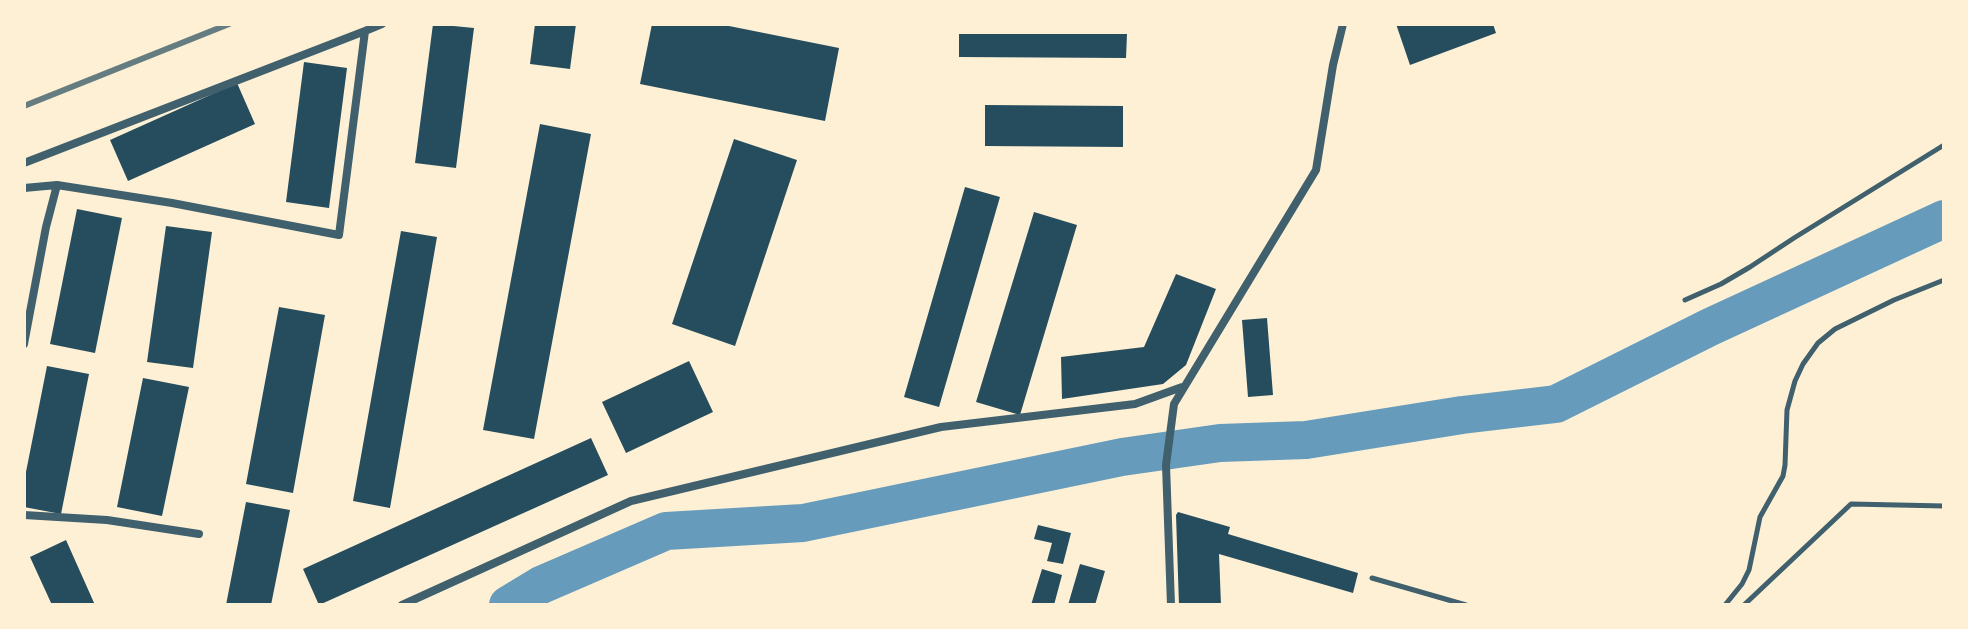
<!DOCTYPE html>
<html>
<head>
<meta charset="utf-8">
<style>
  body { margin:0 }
  #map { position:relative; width:1968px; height:629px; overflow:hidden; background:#fdf0d5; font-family:"Roboto Serif",serif }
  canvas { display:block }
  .frame { position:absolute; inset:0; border:26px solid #fdf0d5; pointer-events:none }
</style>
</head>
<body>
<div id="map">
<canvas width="1968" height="629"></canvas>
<div class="frame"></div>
</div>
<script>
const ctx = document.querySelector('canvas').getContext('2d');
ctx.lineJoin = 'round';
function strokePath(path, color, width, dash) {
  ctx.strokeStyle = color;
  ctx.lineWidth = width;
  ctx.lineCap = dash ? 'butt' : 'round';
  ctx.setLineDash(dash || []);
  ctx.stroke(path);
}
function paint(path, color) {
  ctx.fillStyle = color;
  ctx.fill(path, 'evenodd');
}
const river = new Path2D(`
  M 508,605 L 541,585 L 666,531 L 803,523 L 1122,457 L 1220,443 L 1306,440 L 1462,415 L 1556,404 L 1710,327 L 1944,219`);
const building = new Path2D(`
  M 433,24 L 474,28 L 456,168 L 415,163 Z
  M 535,24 L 576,24 L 570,69 L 530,64 Z
  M 652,24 L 719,24 L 839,48 L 825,121 L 640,84 Z
  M 1396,24 L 1493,24 L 1496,33 L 1410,65 Z
  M 959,34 L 1127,34 L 1126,58 L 959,57 Z
  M 304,62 L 347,68 L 329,208 L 286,202 Z
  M 237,83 L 255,124 L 128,181 L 110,140 Z
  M 985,105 L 1123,106 L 1123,147 L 985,146 Z
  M 540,124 L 591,134 L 534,439 L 483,430 Z
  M 734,139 L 797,160 L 735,346 L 672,324 Z
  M 965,187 L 1000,197 L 939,407 L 904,397 Z
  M 77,209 L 122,218 L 95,353 L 50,344 Z
  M 1034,212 L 1077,225 L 1020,415 L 976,402 Z
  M 166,226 L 212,232 L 193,368 L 147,362 Z
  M 401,231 L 437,237 L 390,508 L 353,501 Z
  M 1176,274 L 1216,289 L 1186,365 L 1163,384 L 1062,399 L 1061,357 L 1144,347 Z
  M 279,307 L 325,315 L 293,493 L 246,484 Z
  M 1267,318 L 1273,395 L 1248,397 L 1242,320 Z
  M 689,361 L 713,412 L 626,453 L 602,402 Z
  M 47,366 L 89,374 L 61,514 L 24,507 L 24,482 Z
  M 143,378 L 189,387 L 162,516 L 117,507 Z
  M 591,438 L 608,475 L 319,605 L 303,569 Z
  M 246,502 L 290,510 L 271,605 L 226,605 Z
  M 1178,512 L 1230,527 L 1228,534 L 1358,573 L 1353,593 L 1219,554 L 1221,605 L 1179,605 L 1176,515 Z
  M 1038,525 L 1071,533 L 1063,564 L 1047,561 L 1052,543 L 1034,539 Z
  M 66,540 L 95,605 L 52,605 L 30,557 Z
  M 1080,564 L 1105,571 L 1095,605 L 1068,605 Z
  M 1042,569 L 1062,575 L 1054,605 L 1031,605 Z`);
const service = new Path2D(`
  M 1685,300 L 1721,284 L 1750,267 L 1794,238 L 1944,145
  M 1372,578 L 1466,605
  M 1725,605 L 1742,584 L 1749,570 L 1760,517 L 1783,476 L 1785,465 L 1787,410 L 1795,381 L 1803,364 L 1818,343 L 1835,329 L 1894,300 L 1944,280
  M 1744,605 L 1851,504 L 1944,506`);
const minor = new Path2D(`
  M 24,163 L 365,31
  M 24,188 L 57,185 L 172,203 L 339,235 L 365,31 L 382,24
  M 24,344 L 46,227 L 57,185
  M 24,515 L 107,520 L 199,534
  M 402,605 L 631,501 L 941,427 L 1135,404 L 1182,387
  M 1171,605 L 1166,465 L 1174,404 L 1316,170 L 1333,65 L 1343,24`);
const rail = new Path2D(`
  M 24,106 L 229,24`);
strokePath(river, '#669bbc', 38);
paint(building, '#264d5e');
strokePath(service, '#3f606c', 5);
strokePath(minor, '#3f606c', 8);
strokePath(rail, '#657d81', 6);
</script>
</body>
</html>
